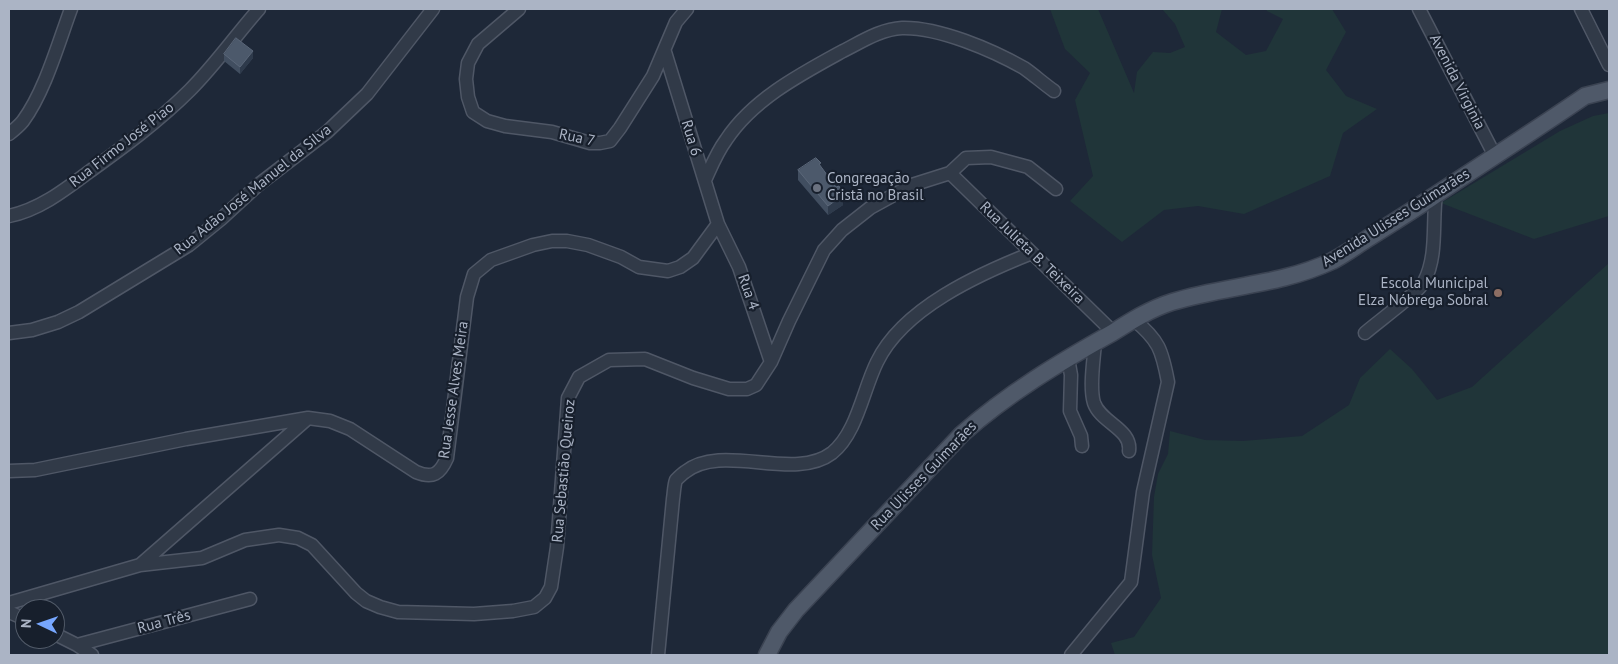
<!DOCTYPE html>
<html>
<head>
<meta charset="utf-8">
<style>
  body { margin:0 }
  #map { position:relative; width:1618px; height:664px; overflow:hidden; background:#1e2838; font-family:"PT Sans",sans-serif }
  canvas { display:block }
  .frame { position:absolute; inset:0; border:10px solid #abb4c5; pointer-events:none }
  .north { position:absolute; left:15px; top:599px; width:50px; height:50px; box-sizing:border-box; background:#171f2c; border:1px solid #525b69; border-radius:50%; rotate:273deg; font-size:14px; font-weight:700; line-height:20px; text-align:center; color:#abb4c5 }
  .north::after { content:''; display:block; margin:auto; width:18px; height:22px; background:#77a7ff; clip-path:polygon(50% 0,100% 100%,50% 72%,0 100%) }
</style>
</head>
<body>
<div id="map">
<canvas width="1618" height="664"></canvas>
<div class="frame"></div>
<div class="north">N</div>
</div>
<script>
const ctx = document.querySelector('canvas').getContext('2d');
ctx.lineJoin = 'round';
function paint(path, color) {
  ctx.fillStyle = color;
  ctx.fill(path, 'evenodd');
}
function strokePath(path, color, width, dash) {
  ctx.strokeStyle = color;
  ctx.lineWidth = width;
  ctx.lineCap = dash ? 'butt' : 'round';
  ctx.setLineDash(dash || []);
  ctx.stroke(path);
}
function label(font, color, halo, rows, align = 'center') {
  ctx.font = font + ' "PT Sans",sans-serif';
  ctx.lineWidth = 4.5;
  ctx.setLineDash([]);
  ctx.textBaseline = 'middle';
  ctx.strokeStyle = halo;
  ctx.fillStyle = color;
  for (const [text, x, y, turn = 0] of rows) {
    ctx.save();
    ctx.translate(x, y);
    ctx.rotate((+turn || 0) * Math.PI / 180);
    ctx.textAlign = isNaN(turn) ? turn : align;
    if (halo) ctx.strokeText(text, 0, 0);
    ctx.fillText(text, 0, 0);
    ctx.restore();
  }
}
const green = new Path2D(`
  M 1050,9 L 1098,9 L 1134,93 L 1137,72 L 1153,52 L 1170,53 L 1185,47 L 1175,24 L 1162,9 L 1222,9 L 1216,32 L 1246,55 L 1266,51 L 1283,19 L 1267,11 L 1266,9 L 1332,9 L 1346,32 L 1326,70 L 1346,96 L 1377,109 L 1343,133 L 1330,176 L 1244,214 L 1198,206 L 1164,210 L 1122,242 L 1070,201 L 1093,176 L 1075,100 L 1090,73 L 1065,49 Z
  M 1609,113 L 1609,216 L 1534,239 L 1441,203 L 1560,131 L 1593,116 Z
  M 1609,263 L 1609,655 L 1115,655 L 1111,643 L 1134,637 L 1161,598 L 1152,555 L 1154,497 L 1158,474 L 1168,454 L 1170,431 L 1205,440 L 1243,441 L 1302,436 L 1349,405 L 1360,378 L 1390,349 L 1412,369 L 1437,400 L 1472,387 Z`);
const minor = new Path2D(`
  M 519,9 L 478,44 L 468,63 L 466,79 L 468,97 L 473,112 L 487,121 L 505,126 L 552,132 L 590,143 L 600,143 L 610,141 L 620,128 L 653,76 L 676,22 L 687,9
  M 1419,9 L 1495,156
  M 1581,9 L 1609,65
  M 665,52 L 718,224 L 739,267 L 771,362
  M 9,134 C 14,130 19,126 23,121 C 45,91 58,44 71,9
  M 950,173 L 1113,332
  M 705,180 C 711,167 717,152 726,140 C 753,99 801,74 843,51 C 861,42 881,29 902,28 C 939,27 992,50 1024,68 C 1034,75 1044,84 1054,91
  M 9,216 C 38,210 62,192 86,174 C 122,148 158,122 190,90 C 215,65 236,35 259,9
  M 9,333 L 32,330 L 58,322 L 79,312 L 189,245 L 221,219 L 258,185 L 327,132 L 367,94 L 433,9
  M 1365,333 C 1375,324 1420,291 1424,282 C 1438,255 1432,223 1436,194
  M 1095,342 C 1094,359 1089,387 1094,403 C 1101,423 1132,429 1129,451
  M 1068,358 L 1071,375 L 1070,411 L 1081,436 L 1082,446
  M 9,471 L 35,470 L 186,439 L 308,418 L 330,421 L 350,429 L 416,472 C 433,479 440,474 447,458 L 467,297 L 474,274 L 491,260 L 533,245 L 552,241 L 567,241 L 588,245 L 621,257 L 639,267 L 668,271 L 680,267 L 693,258 L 718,224
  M 140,565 L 307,419
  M 9,603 L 140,565 L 202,558 L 245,540 L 279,535 L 298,538 L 312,545 L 356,593 L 366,601 L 380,607 L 398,612 L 474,614 L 513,611 L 534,607 L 545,598 L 551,587 L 557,547 L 568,398 L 579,377 L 609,360 L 645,359 L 693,378 L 729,389 L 747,389 L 756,385 L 771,362 L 789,321 L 824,250 L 842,230 L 870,208 L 912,185 L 950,173 L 966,158 L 991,157 L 1028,167 L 1056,189
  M 9,612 L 25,619
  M 55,634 L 77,645 L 92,655
  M 77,645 L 250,599
  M 658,655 L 673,499 C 674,493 674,485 676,480 C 678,478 682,474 685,472 C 722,442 794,482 832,453 C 857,433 863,390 877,362 C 903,308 979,274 1032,253
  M 1071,655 L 1131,582 L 1143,492 L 1168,382 C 1162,350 1159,340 1133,319`);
const major = new Path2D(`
  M 767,655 L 779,632 L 796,610 L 962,434 C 1007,394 1060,362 1112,333 C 1131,321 1150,309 1172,302 C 1227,285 1278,286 1332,261 C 1344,255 1356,246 1367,239 C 1389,225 1410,212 1431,198 C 1482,164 1534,131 1585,96 L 1609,90`);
const wall = new Path2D(`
  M 224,54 L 253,58 L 240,74 L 224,61 Z
  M 821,167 L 843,205 L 828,215 L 798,180 L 798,170 Z`);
const shadedWall = new Path2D(`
  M 253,51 L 253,58 L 240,74 L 240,67 Z
  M 843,195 L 843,205 L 828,215 L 828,206 Z`);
const building = new Path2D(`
  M 236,38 L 253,51 L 240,67 L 224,54 Z
  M 816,158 L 821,163 L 819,164 L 836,187 L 839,186 L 843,195 L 828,206 L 798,170 Z`);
const markers = [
  [817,188,5,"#6b7280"],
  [1498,293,5,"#8d6e63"]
];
const streetNames = [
  ["Avenida Virginia",1457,82,63],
  ["Rua 7",577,138,12],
  ["Rua 6",691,138,73],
  ["Rua Firmo José Piao",122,145,-38],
  ["Rua Adão José Manuel da Silva",253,190,-39],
  ["Avenida Ulisses Guimarães",1396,218,-32],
  ["Rua Julieta B. Teixeira",1032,253,44],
  ["Rua 4",748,292,71],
  ["Rua Jesse Alves Meira",454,390,-82],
  ["Rua Sebastião Queiroz",564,471,-85],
  ["Rua Ulisses Guimarães",924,476,-46],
  ["Rua Três",164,622,-15]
];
const poiNames = [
  ["Congregação",827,179],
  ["Cristã no Brasil",827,196],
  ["Escola Municipal",1488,284,"right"],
  ["Elza Nóbrega Sobral",1488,301,"right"]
];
paint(green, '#203539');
strokePath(minor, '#4f5766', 15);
strokePath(major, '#3b4352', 19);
strokePath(minor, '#313a48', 12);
strokePath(major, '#4f5969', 16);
paint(wall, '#414e60');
paint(shadedWall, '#2e3a4b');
paint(building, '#4c596b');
strokePath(building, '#5b6779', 1);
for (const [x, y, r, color] of markers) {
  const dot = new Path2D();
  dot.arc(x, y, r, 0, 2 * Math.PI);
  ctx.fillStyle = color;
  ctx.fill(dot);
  strokePath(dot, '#171f2c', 2);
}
label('15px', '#abb4c5', '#171f2c', streetNames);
label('15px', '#abb4c5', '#171f2c', poiNames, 'left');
</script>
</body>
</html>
